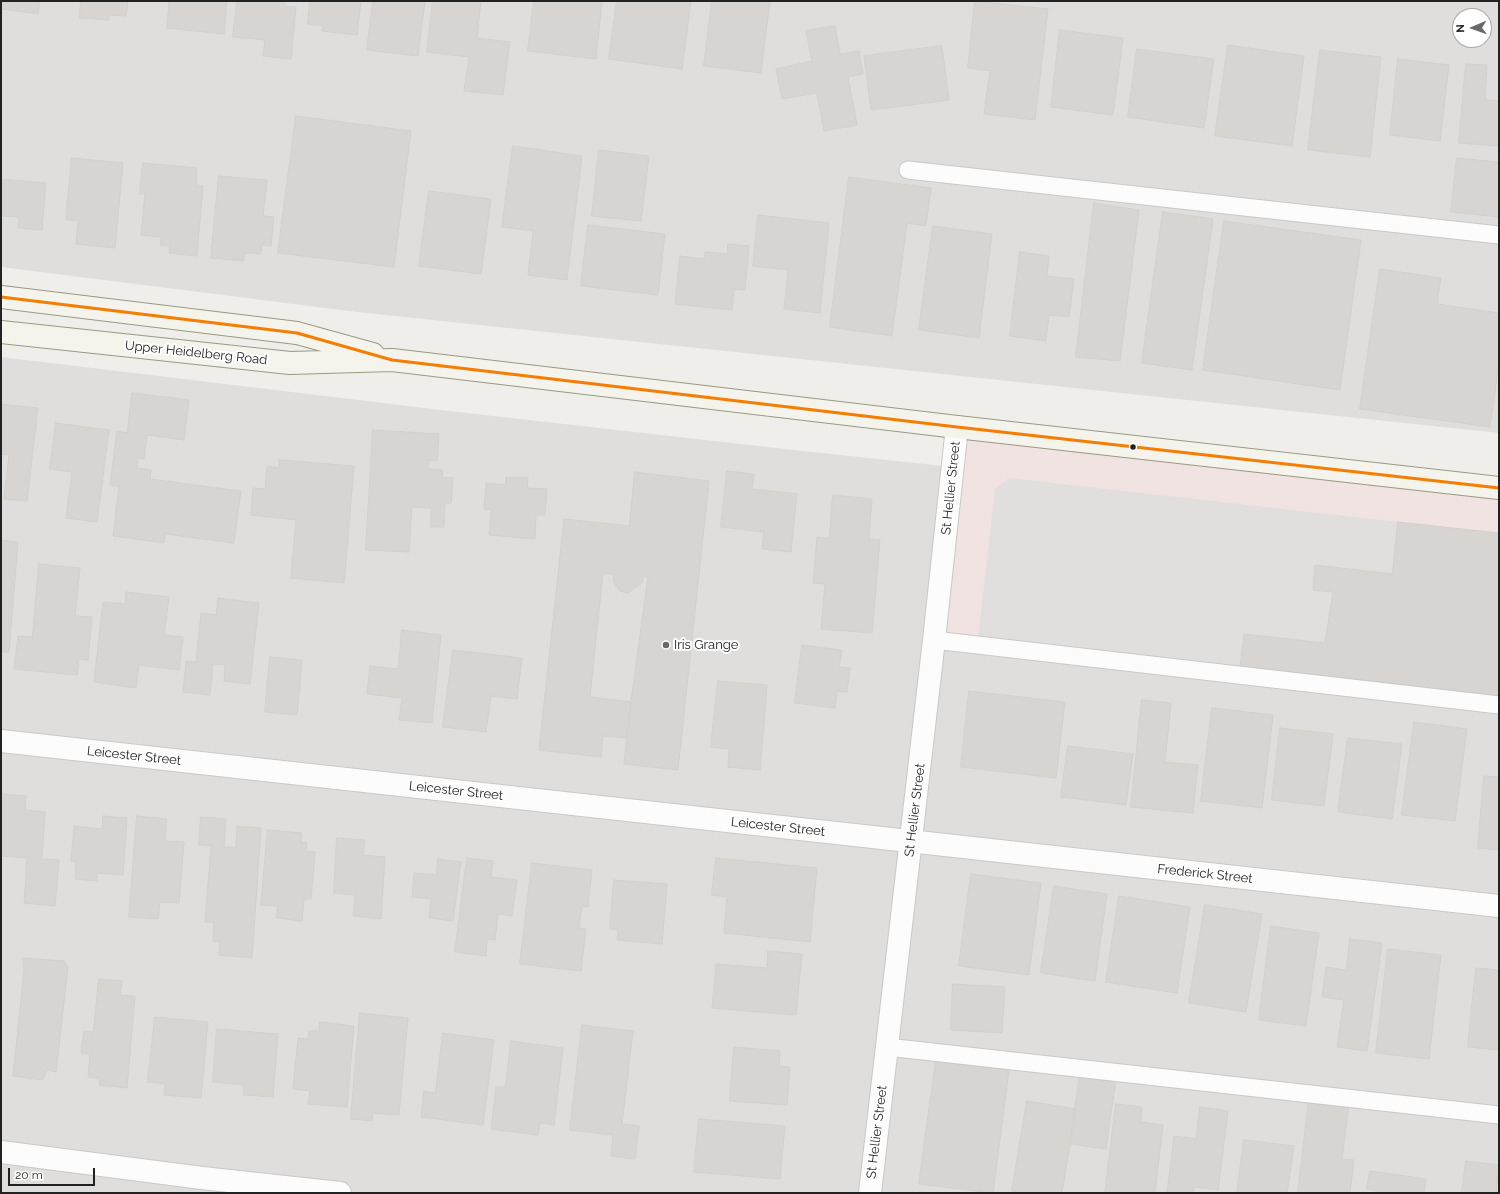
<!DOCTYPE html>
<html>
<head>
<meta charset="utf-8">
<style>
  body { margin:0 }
  #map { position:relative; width:1500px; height:1194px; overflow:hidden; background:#f0eeeb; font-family:Raleway,sans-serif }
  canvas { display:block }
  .frame { position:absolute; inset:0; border:2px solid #222; pointer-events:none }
  .north { position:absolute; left:1452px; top:8px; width:40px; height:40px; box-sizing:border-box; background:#fff; border:1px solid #a7a7a7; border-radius:50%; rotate:268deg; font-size:11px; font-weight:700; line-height:16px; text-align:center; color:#222 }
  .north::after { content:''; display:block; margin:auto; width:14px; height:18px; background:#6a6968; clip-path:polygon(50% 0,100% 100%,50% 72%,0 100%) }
  .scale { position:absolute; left:8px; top:1168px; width:87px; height:18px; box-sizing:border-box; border:2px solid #222; border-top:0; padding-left:5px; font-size:12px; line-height:14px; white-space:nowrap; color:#222; -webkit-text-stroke:3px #fff; paint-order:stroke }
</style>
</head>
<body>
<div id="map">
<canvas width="1500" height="1194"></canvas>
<div class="frame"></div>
<div class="north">N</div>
<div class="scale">20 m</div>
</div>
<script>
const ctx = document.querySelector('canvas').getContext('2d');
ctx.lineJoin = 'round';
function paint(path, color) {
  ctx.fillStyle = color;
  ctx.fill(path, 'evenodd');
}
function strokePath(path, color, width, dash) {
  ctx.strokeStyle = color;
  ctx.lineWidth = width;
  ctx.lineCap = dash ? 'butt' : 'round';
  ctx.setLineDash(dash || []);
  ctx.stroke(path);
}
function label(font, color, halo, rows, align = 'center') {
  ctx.font = font + ' Raleway,sans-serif';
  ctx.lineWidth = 4;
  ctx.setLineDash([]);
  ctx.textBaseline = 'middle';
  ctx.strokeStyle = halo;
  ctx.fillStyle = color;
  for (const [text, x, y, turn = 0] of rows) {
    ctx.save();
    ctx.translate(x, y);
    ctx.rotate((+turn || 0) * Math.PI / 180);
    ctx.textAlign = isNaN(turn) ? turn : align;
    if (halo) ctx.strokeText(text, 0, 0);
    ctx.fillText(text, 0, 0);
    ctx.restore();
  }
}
const residential = new Path2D(`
  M 1,1 L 1499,1 L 1499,433 L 357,312 L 1,267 ZM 1460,16 L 1484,16 L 1484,40 L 1460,40 Z
  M 1,357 L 458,412 L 803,451 L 953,467 L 1499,705 L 1499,1193 L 1,1193 Z`);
const commercial = new Path2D(`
  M 957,427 L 1499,489 L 1499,705 L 935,640 Z`);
const parking = new Path2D(`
  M 1009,478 L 1398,522 L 1392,574 L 1315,566 L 1313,590 L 1333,592 L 1325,643 L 1244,634 L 1240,668 L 978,638 L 995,489 Z`);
const building = new Path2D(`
  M 1,1 L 40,1 L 38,14 L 1,9 Z
  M 81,1 L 128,1 L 126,16 L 109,15 L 109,20 L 80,18 Z
  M 161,1 L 227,1 L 224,34 L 167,28 L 169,2 Z
  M 237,1 L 284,1 L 284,6 L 296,7 L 291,59 L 263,56 L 265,40 L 233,37 Z
  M 310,1 L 361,1 L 357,35 L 322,31 L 323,26 L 308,24 Z
  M 373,1 L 425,1 L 418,56 L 367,50 Z
  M 433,1 L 481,1 L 477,38 L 510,42 L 503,95 L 464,91 L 469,57 L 427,52 Z
  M 534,1 L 602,1 L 596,59 L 528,51 Z
  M 617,1 L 691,1 L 682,69 L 609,59 Z
  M 712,1 L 770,1 L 761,73 L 704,66 Z
  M 975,1 L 1048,9 L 1035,120 L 984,114 L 990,71 L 968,68 Z
  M 835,26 L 840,54 L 859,51 L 863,74 L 848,77 L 857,125 L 824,131 L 817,93 L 782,99 L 776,69 L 812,61 L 806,31 Z
  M 1060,30 L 1123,38 L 1113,115 L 1051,107 Z
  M 1228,45 L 1304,56 L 1292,146 L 1215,136 Z
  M 942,46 L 949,100 L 871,110 L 864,56 Z
  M 1137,49 L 1214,59 L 1204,128 L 1128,117 Z
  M 1320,50 L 1381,57 L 1370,157 L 1308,150 Z
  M 1398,59 L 1449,65 L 1440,141 L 1390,135 Z
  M 1466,64 L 1487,65 L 1485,100 L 1499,101 L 1499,146 L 1459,143 Z
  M 296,116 L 411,131 L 394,267 L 278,253 Z
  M 513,146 L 582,156 L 567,280 L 528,275 L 533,231 L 502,227 Z
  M 599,150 L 649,156 L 641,221 L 592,216 Z
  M 72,158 L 123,163 L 115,248 L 76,244 L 78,221 L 66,220 Z
  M 1457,158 L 1499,162 L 1499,217 L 1451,212 Z
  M 143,163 L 197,168 L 196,185 L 203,186 L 197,256 L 169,253 L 170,246 L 160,245 L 161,237 L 141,235 L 145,194 L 140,194 Z
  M 219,176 L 267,180 L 263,216 L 274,217 L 271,246 L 262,245 L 261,254 L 244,253 L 244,261 L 211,258 Z
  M 849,177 L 931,188 L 926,226 L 907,223 L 892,336 L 830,327 Z
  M 1,179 L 46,183 L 42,230 L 18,228 L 19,217 L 1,216 Z
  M 429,191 L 491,199 L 481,274 L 419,266 Z
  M 1094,203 L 1139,210 L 1120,361 L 1076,357 Z
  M 1163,212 L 1213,219 L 1192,370 L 1142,363 Z
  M 758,215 L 829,223 L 820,313 L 784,309 L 788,270 L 753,266 Z
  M 1224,221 L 1361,240 L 1340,390 L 1203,370 Z
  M 588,225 L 665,234 L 658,295 L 581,286 Z
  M 933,226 L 992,234 L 979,338 L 919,330 Z
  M 728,244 L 749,246 L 745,290 L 734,289 L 732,310 L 675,304 L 680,256 L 704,259 L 705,252 L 727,254 Z
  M 1020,252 L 1049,256 L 1047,276 L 1074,279 L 1069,317 L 1049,315 L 1046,341 L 1010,336 Z
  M 1380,269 L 1441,278 L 1437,304 L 1499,313 L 1499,363 L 1490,427 L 1360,409 Z
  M 132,393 L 189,400 L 184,440 L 147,435 L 144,459 L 138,458 L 137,468 L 151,470 L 150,479 L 241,491 L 234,543 L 165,534 L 164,543 L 113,536 L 119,486 L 110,485 L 117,431 L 127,433 Z
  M 1,404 L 38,408 L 27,501 L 4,499 L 9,455 L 1,454 Z
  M 56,423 L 109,430 L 97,522 L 66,518 L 72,472 L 50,469 Z
  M 373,430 L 439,434 L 437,461 L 428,460 L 428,469 L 443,470 L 442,477 L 453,478 L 451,503 L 445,503 L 444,527 L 431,527 L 431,508 L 412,507 L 409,552 L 366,550 Z
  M 279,460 L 354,466 L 344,583 L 291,578 L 296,520 L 251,515 L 253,488 L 265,489 L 267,466 L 279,468 Z
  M 727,471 L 754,474 L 752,489 L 797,494 L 791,552 L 762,549 L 764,532 L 721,527 Z
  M 635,472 L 709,481 L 678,770 L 624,764 L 631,701 L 648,577 L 643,577 L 642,583 L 628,593 L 620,591 L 613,581 L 614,574 L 603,573 L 590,697 L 631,702 L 627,738 L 603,736 L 601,757 L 539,750 L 564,519 L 629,526 Z
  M 506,477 L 528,478 L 527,488 L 547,489 L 545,515 L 536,515 L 535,539 L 489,535 L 491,510 L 484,509 L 486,483 L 505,485 Z
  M 833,495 L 872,499 L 869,539 L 880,540 L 872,633 L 821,629 L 825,584 L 813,583 L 817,537 L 829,538 Z
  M 1398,522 L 1499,533 L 1499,697 L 1240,668 L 1244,634 L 1325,643 L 1333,592 L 1313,590 L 1315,565 L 1392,574 Z
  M 1,540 L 18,542 L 9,652 L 1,652 Z
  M 39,564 L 80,568 L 75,616 L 92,617 L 88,660 L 79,659 L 77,675 L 14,669 L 18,636 L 32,637 Z
  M 126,592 L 169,597 L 164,635 L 183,637 L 179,670 L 139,665 L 136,688 L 94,682 L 103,602 L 125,604 Z
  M 218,598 L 259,603 L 250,684 L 224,681 L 225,665 L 213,664 L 210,695 L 183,692 L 186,661 L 196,662 L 201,613 L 216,615 Z
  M 402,630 L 441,635 L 432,723 L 399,720 L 402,698 L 367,694 L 370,666 L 398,669 Z
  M 802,645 L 842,650 L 839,667 L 850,668 L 847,692 L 837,691 L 835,708 L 795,703 Z
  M 453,650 L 522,658 L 517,699 L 491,696 L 486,732 L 443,727 Z
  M 270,657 L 302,660 L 297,715 L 265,712 Z
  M 718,681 L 767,685 L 760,770 L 728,767 L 729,749 L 711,747 Z
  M 969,691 L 1065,702 L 1056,778 L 961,767 Z
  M 1142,700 L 1171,703 L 1165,762 L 1198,765 L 1193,813 L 1131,807 Z
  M 1212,708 L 1273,715 L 1262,808 L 1201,801 Z
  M 1414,722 L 1467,729 L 1455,821 L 1402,815 Z
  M 1280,728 L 1333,734 L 1324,806 L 1272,800 Z
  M 1348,738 L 1402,744 L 1392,819 L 1338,812 Z
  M 1068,746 L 1133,754 L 1126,805 L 1061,797 Z
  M 1484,776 L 1499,777 L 1499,850 L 1478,848 Z
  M 1,794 L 26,796 L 25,810 L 45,812 L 42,859 L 59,860 L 55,906 L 24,903 L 27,858 L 1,856 Z
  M 103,816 L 127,818 L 123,875 L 97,873 L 97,881 L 75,879 L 76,862 L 71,862 L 74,826 L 102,829 Z
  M 137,816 L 167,819 L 165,841 L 184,842 L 179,903 L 160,902 L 158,919 L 129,917 Z
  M 201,817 L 226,819 L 224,847 L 236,848 L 237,826 L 261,828 L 252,958 L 219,955 L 220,942 L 213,941 L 214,923 L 205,922 L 211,846 L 199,845 Z
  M 268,830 L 302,833 L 301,842 L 307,843 L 306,851 L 315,852 L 311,899 L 304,899 L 302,921 L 276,918 L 278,906 L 261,905 Z
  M 337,838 L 365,840 L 363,855 L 385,857 L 381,919 L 353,916 L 355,895 L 334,893 Z
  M 467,858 L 493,861 L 491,877 L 517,880 L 512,916 L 498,914 L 495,940 L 487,939 L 486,956 L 455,952 Z
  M 716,858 L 817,868 L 810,942 L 724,933 L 727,897 L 712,895 Z
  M 438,859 L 461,862 L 453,921 L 429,918 L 431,899 L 412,897 L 414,873 L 436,875 Z
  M 532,863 L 592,870 L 588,907 L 582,906 L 579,928 L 586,929 L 581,971 L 520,964 Z
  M 971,874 L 1041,883 L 1029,975 L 959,966 Z
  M 614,880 L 667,884 L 662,944 L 617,940 L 618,930 L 610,929 Z
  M 1054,886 L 1107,894 L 1095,981 L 1041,973 Z
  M 1119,896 L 1190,907 L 1177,993 L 1106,982 Z
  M 1205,905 L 1262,914 L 1246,1012 L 1189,1003 Z
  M 1271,926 L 1319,933 L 1306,1026 L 1259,1020 Z
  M 1350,939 L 1382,943 L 1367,1051 L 1337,1047 L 1344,1000 L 1322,997 L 1326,967 L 1346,970 Z
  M 1388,949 L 1441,955 L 1429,1059 L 1376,1053 Z
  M 768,951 L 802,954 L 796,1015 L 712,1008 L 716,964 L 767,968 Z
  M 23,958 L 64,961 L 68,967 L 56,1072 L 47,1070 L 43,1080 L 13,1076 L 24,971 Z
  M 1476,968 L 1499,970 L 1499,1050 L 1468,1047 Z
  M 99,979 L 122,981 L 120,995 L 135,996 L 127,1088 L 99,1085 L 100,1079 L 88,1077 L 90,1054 L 81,1053 L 84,1031 L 93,1032 Z
  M 953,984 L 1005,987 L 1002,1033 L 951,1030 Z
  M 360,1013 L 408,1018 L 399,1115 L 373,1113 L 372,1121 L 351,1119 Z
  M 155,1017 L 208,1022 L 201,1098 L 164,1095 L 165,1084 L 148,1082 Z
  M 320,1022 L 354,1026 L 347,1107 L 308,1104 L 310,1091 L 293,1089 L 298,1038 L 308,1039 L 309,1031 L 319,1031 Z
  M 582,1025 L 633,1031 L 622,1124 L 639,1126 L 635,1159 L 611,1156 L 613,1135 L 570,1130 Z
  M 217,1029 L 278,1034 L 273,1097 L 243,1095 L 244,1085 L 213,1082 Z
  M 443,1033 L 494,1040 L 483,1125 L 421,1117 L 424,1091 L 435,1093 Z
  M 511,1041 L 563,1048 L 554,1125 L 540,1123 L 538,1135 L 491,1129 L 496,1087 L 505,1087 Z
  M 734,1047 L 780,1051 L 779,1066 L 790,1067 L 787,1105 L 730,1101 Z
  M 936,1060 L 1009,1070 L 993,1193 L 919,1184 Z
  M 1080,1075 L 1116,1079 L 1106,1149 L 1070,1144 Z
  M 1309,1100 L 1349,1105 L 1342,1159 L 1354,1160 L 1350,1193 L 1298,1193 Z
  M 1027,1101 L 1076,1109 L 1062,1193 L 1024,1193 L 1012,1191 Z
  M 1116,1104 L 1142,1107 L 1141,1122 L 1163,1125 L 1155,1193 L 1105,1193 Z
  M 1200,1107 L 1228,1111 L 1218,1190 L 1194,1187 L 1193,1193 L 1167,1193 L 1174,1136 L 1196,1139 Z
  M 699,1119 L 785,1126 L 780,1179 L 694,1172 Z
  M 1244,1140 L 1294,1146 L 1287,1193 L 1237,1193 Z
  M 1466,1161 L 1499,1165 L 1496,1193 L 1462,1193 Z
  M 1370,1171 L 1426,1179 L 1424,1193 L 1379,1193 L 1379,1191 L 1367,1189 Z`);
const service = new Path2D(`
  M 908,170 L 1499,235
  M 934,640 L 1499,705
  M 887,1047 L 1499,1115`);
const minor = new Path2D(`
  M 1,741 L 1499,906
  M 1,1152 L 202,1178 L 340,1193
  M 870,1193 L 934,640 L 957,427`);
const secondary = new Path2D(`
  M 1,297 L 297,333 L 373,354
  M 1,332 L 290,363 L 392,360 L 957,427 L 1499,488`);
const bus1 = new Path2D(`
  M 1,297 L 297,333 L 392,360 L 957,427 L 1499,488`);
const markers = [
  [1133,447,3.5,"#222"],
  [666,645,4,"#6a6968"]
];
const streetNames = [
  ["Upper Heidelberg Road",196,353,6],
  ["St Hellier Street",951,488,-84],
  ["Leicester Street",134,756,6],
  ["Leicester Street",456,791,6],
  ["St Hellier Street",915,810,-83],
  ["Leicester Street",778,827,6],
  ["Frederick Street",1205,874,6],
  ["St Hellier Street",877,1132,-83]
];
const poiNames = [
  ["Iris Grange",674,645]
];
paint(residential, '#dfdedc');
paint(commercial, '#f1e3e1');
paint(parking, '#e0dfde');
paint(building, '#d7d4d2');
strokePath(building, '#d3d0cc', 1);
strokePath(service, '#c9c8c7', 19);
strokePath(minor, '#c9c8c7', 24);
strokePath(secondary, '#999a82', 24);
strokePath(service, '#fdfcfc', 17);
strokePath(minor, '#fdfcfc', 22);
strokePath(secondary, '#f4f4ed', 22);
strokePath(bus1, '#f47d02', 3);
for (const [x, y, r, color] of markers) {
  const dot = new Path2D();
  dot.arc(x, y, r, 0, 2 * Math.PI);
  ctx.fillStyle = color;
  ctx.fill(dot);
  strokePath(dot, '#fff', 1.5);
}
label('13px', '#222', '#fff', streetNames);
label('13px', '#222', '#fff', poiNames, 'left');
</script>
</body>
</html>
